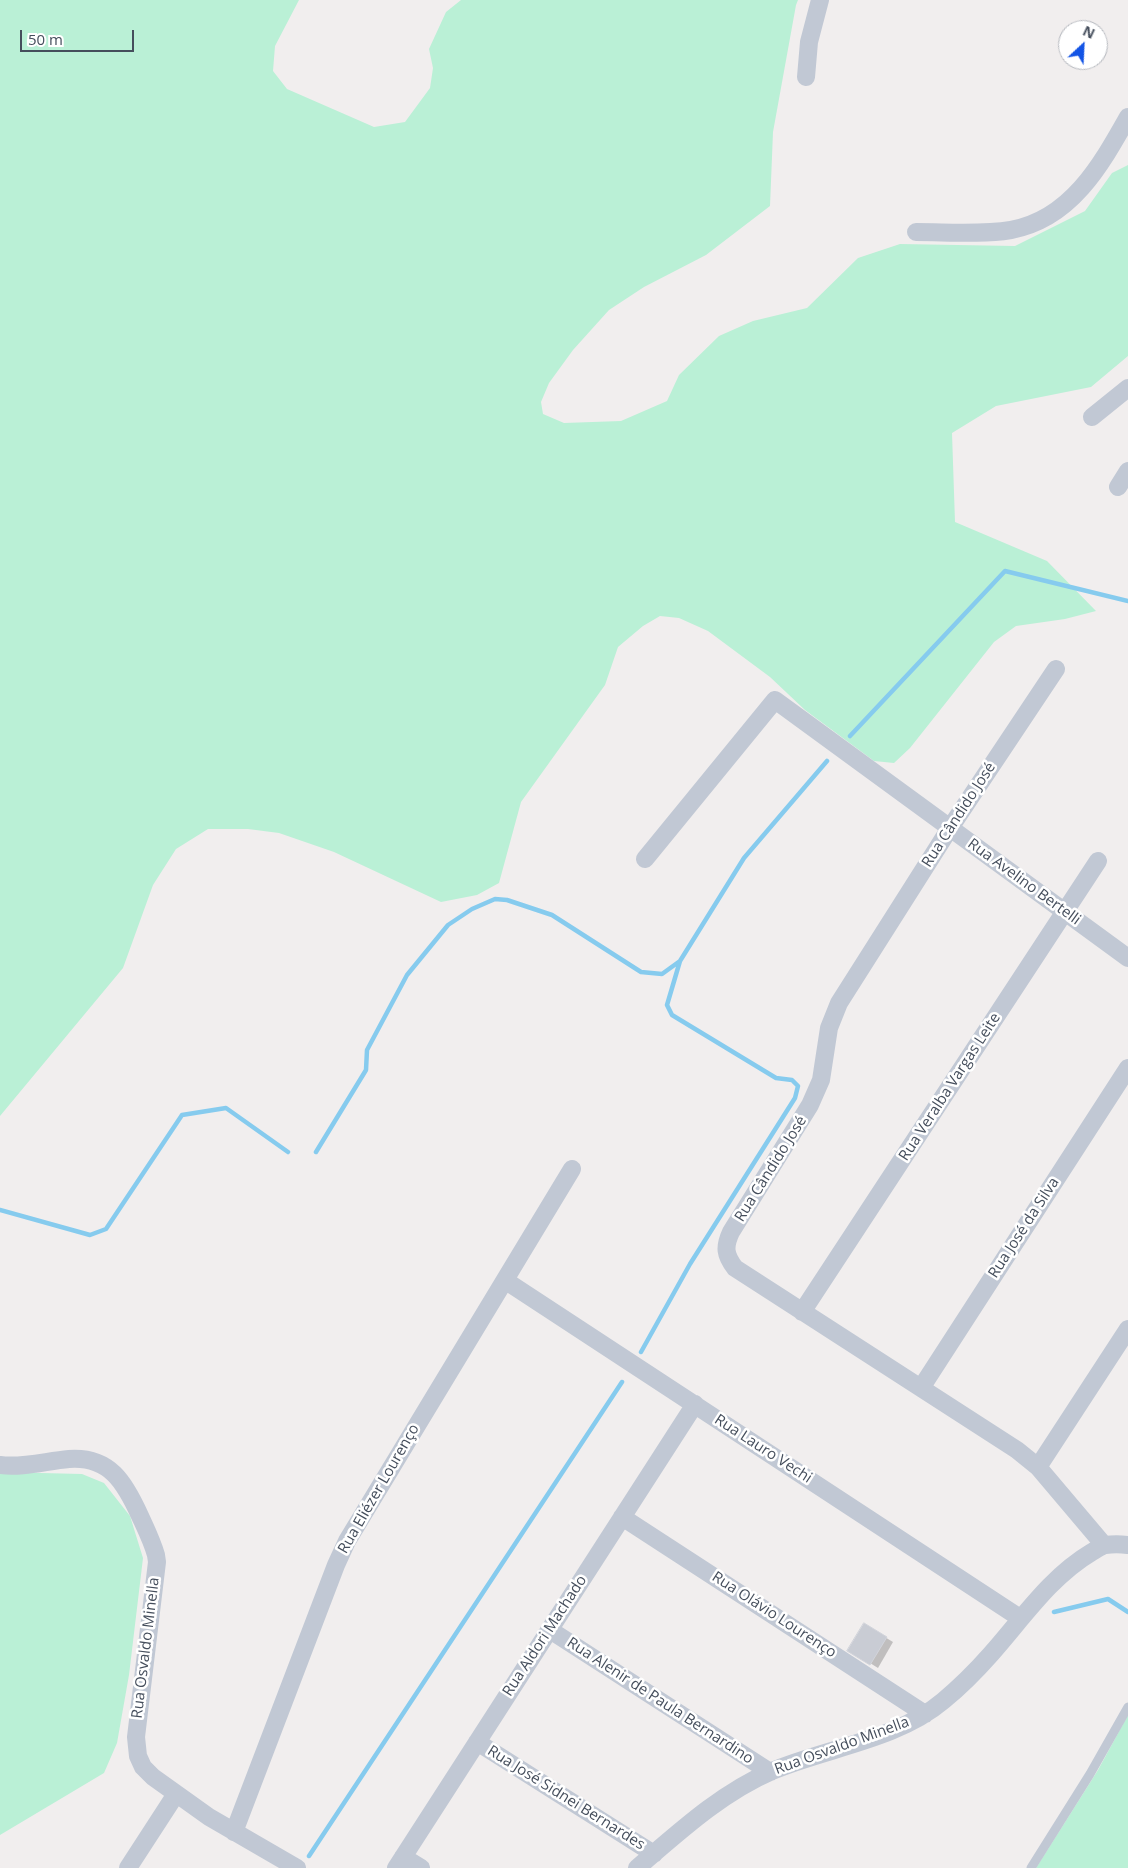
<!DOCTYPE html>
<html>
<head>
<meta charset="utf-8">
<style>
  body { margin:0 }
  #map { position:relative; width:1128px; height:1868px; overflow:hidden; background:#f1eeee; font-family:"Open Sans",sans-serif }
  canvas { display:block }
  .north { position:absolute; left:1058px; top:20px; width:50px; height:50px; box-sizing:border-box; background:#fff; border:1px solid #b5b8be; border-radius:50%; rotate:25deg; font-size:14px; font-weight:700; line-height:20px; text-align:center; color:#454e5c }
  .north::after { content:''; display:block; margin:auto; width:18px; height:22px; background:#1354e5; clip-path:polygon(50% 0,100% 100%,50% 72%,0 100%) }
  .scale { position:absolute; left:20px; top:30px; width:114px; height:22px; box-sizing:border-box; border:2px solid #454e5c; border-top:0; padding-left:6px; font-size:15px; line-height:18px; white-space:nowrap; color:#454e5c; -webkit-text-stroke:4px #fff; paint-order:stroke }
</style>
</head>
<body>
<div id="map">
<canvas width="1128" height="1868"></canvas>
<div class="north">N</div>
<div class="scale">50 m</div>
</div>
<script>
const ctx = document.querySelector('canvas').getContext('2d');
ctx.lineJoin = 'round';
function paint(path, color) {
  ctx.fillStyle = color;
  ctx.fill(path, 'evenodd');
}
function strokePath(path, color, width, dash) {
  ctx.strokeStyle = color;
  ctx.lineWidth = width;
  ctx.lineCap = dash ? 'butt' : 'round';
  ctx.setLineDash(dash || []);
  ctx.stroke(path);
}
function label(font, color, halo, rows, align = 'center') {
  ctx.font = font + ' "Open Sans",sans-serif';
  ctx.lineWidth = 5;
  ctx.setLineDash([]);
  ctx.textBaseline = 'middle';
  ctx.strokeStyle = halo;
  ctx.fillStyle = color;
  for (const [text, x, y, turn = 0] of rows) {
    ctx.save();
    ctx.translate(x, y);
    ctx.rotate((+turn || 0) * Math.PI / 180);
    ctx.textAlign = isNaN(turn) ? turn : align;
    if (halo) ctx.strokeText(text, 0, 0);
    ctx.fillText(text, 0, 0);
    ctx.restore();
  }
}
const green = new Path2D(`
  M 0,0 L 299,0 L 275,46 L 273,71 L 287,89 L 374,127 L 405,122 L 430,88 L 433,68 L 429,49 L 446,12 L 461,0 L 798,0 L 796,5 L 773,132 L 770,206 L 706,255 L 644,287 L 609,310 L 573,350 L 549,383 L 541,402 L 543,414 L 564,423 L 621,421 L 667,401 L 679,375 L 719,336 L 753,321 L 807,308 L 858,258 L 900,244 L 1015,246 L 1085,211 L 1112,173 L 1128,165 L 1128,356 L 1091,387 L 996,406 L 952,433 L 955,522 L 1047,561 L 1096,611 L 1065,619 L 1016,626 L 994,642 L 910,748 L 894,763 L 874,761 L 805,710 L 770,677 L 708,631 L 679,618 L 660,616 L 643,626 L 618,647 L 605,685 L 521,802 L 499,883 L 477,895 L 441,902 L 334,852 L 279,833 L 248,829 L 208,829 L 176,849 L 153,885 L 123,968 L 0,1116 Z
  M 0,1472 L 82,1474 L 104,1483 L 130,1516 L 143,1558 L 129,1675 L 117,1743 L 104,1773 L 0,1835 Z
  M 1128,1715 L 1128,1868 L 1036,1868 L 1098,1770 Z`);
const shadow = new Path2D(`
  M 865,1625 L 893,1642 L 878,1668 L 849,1650 Z`);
const stream = new Path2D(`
  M 850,736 L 1005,571 L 1128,601
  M 316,1152 L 366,1070 L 367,1050 L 407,975 L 448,925 L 472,909 L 495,899 L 507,900 L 552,915 L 641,972 L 662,974 L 680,961
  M 0,1210 L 90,1235 L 106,1229 L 182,1115 L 226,1108 L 288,1152
  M 641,1352 L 690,1264 L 795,1098 L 798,1086 L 792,1080 L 776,1078 L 672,1015 L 667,1005 L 680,961 L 744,858 L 827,761
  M 1054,1612 L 1108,1599 L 1128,1612
  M 309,1856 L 622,1382`);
const building = new Path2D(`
  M 864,1623 L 887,1637 L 870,1665 L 847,1651 Z`);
const lane = new Path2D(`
  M 1031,1868 L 1090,1774 L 1128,1707`);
const street = new Path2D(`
  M 806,77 L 809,42 L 820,0
  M 916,232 C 947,232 980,235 1011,230 C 1071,219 1101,165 1128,117
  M 1092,417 L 1128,388
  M 1118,487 L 1128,471
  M 1056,669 L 950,828 L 839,1003 L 829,1028 L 821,1080 L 810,1105 L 731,1232 C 724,1247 725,1255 735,1268 L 1017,1450 L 1038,1467 L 1104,1545
  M 645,859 L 775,700 L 1128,958
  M 506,1281 L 1020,1618
  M 802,1312 L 1098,861
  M 921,1388 L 1128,1068
  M 0,1465 C 23,1468 46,1461 69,1459 C 110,1456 125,1483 140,1516 C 146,1529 152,1541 156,1555 L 157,1562 L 136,1737 L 138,1756 L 143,1767 L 153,1777 L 209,1817 L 297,1868
  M 1038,1467 L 1128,1329
  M 622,1517 L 925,1714
  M 550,1630 L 770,1772
  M 477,1742 L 654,1854
  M 234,1832 L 336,1565 L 347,1541 L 572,1169
  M 403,1857 L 421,1868
  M 128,1868 L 176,1794
  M 396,1868 L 695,1404
  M 637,1868 C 679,1832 721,1793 772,1771 C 826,1748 897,1740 943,1701 C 960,1687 976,1671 991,1654 C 1023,1618 1050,1577 1092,1552 C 1096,1550 1101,1546 1105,1545 C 1112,1544 1121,1544 1128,1545`);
const streetNames = [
  ["Rua Cândido José",959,815,-57],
  ["Rua Avelino Bertelli",1024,882,36],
  ["Rua Veralba Vargas Leite",950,1087,-57],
  ["Rua Cândido José",771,1169,-58],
  ["Rua José da Silva",1024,1228,-57],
  ["Rua Lauro Vechi",763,1449,33],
  ["Rua Eliézer Lourenço",379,1489,-60],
  ["Rua Olávio Lourenço",774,1615,33],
  ["Rua Aldori Machado",545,1636,-57],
  ["Rua Osvaldo Minella",146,1648,-83],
  ["Rua Alenir de Paula Bernardino",660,1701,33],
  ["Rua Osvaldo Minella",842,1746,-20],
  ["Rua José Sidnei Bernardes",566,1798,32]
];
paint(green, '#baf0d6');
paint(shadow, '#0003');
strokePath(stream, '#86cbee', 4.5);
paint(building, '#c9ccd4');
strokePath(building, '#d1d3da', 1);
strokePath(lane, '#c1c8d4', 9);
strokePath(street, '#c1c8d4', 18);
label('15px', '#454e5c', '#fff', streetNames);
</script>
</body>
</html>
